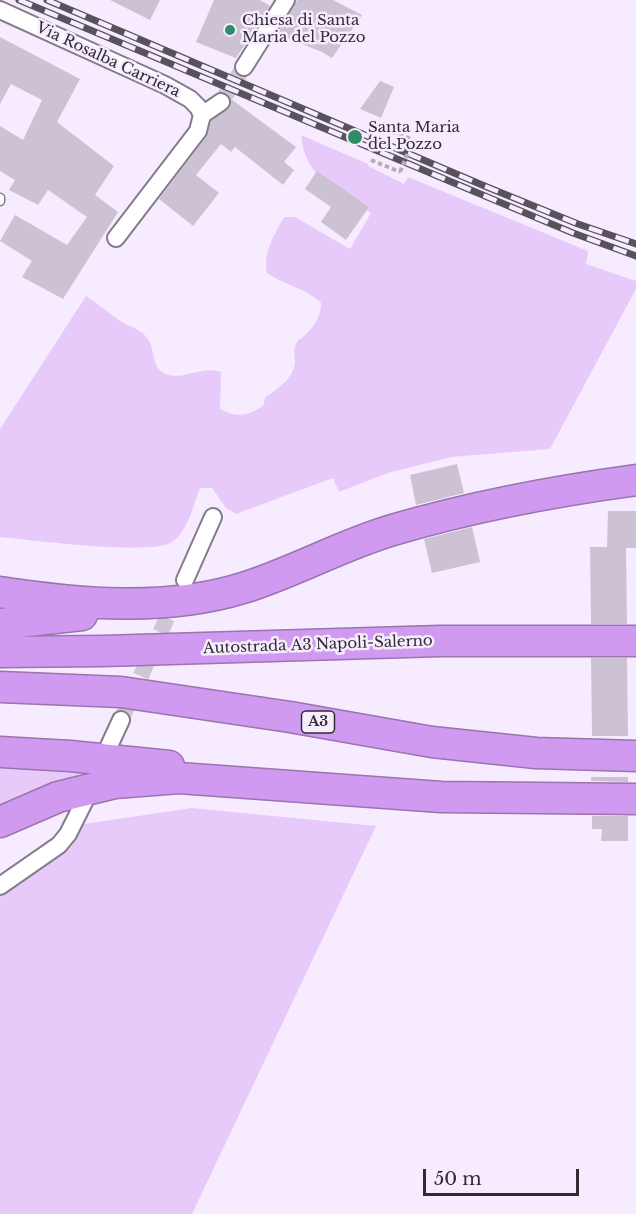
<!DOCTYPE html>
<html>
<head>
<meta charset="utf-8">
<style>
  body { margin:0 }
  #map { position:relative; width:636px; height:1214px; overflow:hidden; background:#f7ecff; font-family:"Libre Baskerville",serif }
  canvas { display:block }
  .scale { position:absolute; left:423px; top:1169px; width:156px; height:27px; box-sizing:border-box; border:3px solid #302c32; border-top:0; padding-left:8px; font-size:18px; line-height:21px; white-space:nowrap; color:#302c32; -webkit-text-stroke:4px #f7ecff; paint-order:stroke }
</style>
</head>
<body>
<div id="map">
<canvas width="636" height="1214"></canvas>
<div class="scale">50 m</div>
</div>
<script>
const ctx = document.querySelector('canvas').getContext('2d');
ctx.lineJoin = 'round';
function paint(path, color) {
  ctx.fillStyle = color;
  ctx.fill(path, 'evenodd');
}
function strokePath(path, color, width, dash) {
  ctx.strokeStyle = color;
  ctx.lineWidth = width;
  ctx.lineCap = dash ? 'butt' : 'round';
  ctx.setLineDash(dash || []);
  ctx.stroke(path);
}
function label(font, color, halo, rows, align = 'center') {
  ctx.font = font + ' "Libre Baskerville",serif';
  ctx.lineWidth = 5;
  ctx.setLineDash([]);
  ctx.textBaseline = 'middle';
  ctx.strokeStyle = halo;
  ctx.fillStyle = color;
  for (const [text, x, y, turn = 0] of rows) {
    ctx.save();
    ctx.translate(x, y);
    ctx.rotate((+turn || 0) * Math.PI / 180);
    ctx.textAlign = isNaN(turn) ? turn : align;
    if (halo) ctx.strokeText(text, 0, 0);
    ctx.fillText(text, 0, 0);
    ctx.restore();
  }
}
const green = new Path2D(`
  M 301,135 L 368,164 L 368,166 L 404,184 L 408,177 L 588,251 L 586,264 L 636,281 L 636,289 L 550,449 L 451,457 L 388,473 L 339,492 L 333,478 L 236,514 L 226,508 L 212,488 L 200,488 C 193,505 188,532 172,542 C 150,556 31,540 0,537 L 0,429 L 86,296 C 98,304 109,313 120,321 C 130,327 141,329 148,339 C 156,351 150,367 166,374 C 184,381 201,365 221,372 L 220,409 C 236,418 247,416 263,406 L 265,398 C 276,389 293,380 295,363 C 295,355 292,348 298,341 C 298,340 305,336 305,335 C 315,327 321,315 321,303 C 306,288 284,285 267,273 C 263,251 274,236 284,217 L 295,217 L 350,249 L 371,213 C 339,191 304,178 301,135 Z
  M 0,769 L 77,770 L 83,780 L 0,812 Z
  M 192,808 L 376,826 L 192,1214 L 0,1214 L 0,897 L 71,847 L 84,824 Z`);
const building = new Path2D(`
  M 110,0 L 160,0 L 150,20 Z
  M 214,0 L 260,0 L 270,6 L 236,58 L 196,42 Z
  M 297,0 L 333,0 L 362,15 L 332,58 L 322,52 L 277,34 Z
  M 0,37 L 80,79 L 57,122 L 114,166 L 95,195 L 118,212 L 63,299 L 22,277 L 32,261 L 0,241 L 15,215 L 67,245 L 87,217 L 48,190 L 38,205 L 9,190 L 15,180 L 0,171 L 0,126 L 23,140 L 42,100 L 11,84 L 0,104 Z
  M 380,81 L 394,87 L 381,118 L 360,109 Z
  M 231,99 L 296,147 L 284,162 L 294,170 L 283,185 L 235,147 L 231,152 L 221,144 L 196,175 L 219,193 L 193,226 L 159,199 L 206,137 L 211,121 L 230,107 Z
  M 317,171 L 369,207 L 346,240 L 321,222 L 331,207 L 305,189 Z
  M 457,464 L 464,493 L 416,505 L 410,475 Z
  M 608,511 L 636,511 L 636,548 L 626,548 L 627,624 L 591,624 L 590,547 L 607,547 Z
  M 472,527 L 480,562 L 432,573 L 424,539 Z
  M 591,658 L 627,658 L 628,736 L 592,736 Z
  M 591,777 L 628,777 L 628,782 L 591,781 Z
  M 592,816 L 628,816 L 628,841 L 601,841 L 602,829 L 592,829 Z`);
const streetTunnel = new Path2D(`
  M 221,102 L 244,67
  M 121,720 L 176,598`);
const path = new Path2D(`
  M 385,129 L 413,140
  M 371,160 L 400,172`);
const lane = new Path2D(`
  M 0,198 L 0,201`);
const street = new Path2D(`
  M 0,10 L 165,85 L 190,99 L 198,107 L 202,115 L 198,131 L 116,238
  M 244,67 L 286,0
  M 202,115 L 221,102
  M 185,580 L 213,517
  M 109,746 L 121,720
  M 0,886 L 59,845 L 68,834 L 84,802`);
const highway = new Path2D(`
  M 0,592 C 79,604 165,612 243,588 C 295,572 343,544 396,529 C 474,506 555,491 636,480
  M 0,624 L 82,615
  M 0,652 L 103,651 L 440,641 L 636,641
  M 0,687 L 121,692 L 290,717 L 432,742 L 536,753 L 636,756
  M 0,752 L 70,756 L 169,766
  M 0,822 L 58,797 L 115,783 L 179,778 L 441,797 L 636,799`);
const rail = new Path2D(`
  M 19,0 L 573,233 L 636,256
  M 47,0 L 487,187 L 578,224 L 636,244`);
const pathBridge = new Path2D(`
  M 400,172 L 413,140`);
const markers = [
  [230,30,6,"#2e8d66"],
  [355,137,8,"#2e8d66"]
];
const shields = [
  [318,722,33]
];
const shieldNames = [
  ["A3",318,722]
];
const poiNames = [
  ["Chiesa di Santa",242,21],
  ["Maria del Pozzo",242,38],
  ["Santa Maria",368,128],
  ["del Pozzo",368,145]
];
const streetNames = [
  ["Via Rosalba Carriera",108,60,25],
  ["Autostrada A3 Napoli-Salerno",318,645,-2]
];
paint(green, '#e7cafa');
paint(building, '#cdc2d4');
strokePath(streetTunnel, '#cfc6d6', 16, [16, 8]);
strokePath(lane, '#857b8c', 11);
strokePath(street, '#857b8c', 20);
strokePath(highway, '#9974ae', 33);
strokePath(path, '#b6adbc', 4, [4.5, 3]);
strokePath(lane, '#fff', 8);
strokePath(street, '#fff', 16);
strokePath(highway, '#d19af1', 30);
strokePath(rail, '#57525b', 7);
strokePath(rail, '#f7ecff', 4.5, [14]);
strokePath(pathBridge, '#b6adbc', 4, [4.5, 3]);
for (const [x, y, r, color] of markers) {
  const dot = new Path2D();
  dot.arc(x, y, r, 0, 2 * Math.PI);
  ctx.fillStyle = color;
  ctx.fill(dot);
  strokePath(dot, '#f7ecff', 2);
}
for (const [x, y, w] of shields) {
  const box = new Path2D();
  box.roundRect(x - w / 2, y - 11, w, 22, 4.5);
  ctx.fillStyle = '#f7ecff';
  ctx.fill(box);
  strokePath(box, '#302c32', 1.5);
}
label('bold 14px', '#302c32', null, shieldNames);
label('15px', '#302c32', '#f7ecff', poiNames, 'left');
label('15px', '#302c32', '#f7ecff', streetNames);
</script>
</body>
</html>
